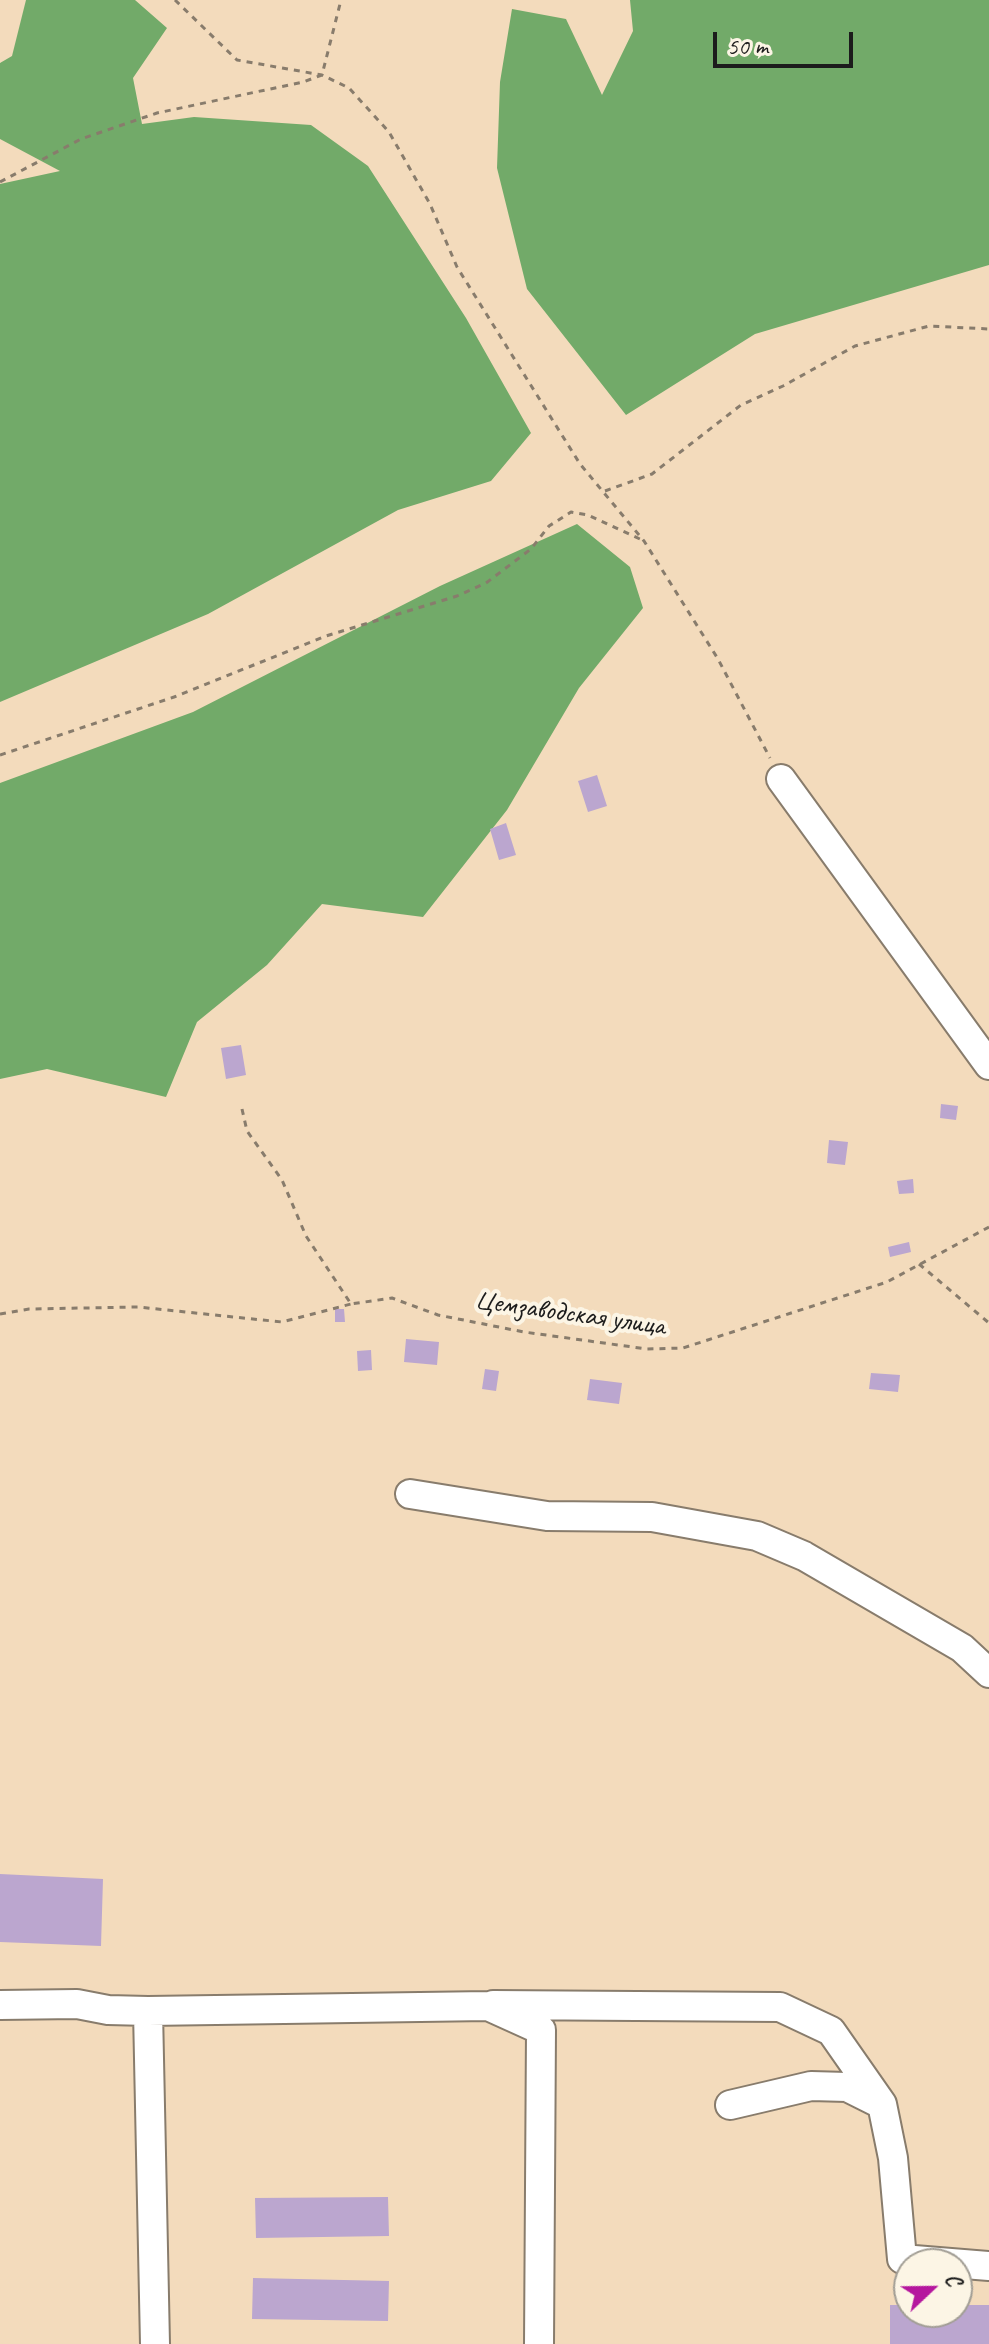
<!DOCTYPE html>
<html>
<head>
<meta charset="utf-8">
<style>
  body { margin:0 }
  #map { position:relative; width:989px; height:2344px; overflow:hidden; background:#f3dbbc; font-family:Caveat,sans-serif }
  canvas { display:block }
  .north { position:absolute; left:893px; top:2248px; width:80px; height:80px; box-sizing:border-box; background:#fcf5e5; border:2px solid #a29e95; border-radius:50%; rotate:68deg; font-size:22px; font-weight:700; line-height:32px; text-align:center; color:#1c1c1c }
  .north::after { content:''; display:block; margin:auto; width:28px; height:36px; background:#b5179e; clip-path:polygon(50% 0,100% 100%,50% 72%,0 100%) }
  .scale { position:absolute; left:713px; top:32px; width:140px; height:36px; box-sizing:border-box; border:4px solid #1c1c1c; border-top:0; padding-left:10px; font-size:24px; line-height:28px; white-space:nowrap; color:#1c1c1c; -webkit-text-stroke:6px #fcf5e5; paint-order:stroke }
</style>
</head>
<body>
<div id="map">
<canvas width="989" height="2344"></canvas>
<div class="north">С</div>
<div class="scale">50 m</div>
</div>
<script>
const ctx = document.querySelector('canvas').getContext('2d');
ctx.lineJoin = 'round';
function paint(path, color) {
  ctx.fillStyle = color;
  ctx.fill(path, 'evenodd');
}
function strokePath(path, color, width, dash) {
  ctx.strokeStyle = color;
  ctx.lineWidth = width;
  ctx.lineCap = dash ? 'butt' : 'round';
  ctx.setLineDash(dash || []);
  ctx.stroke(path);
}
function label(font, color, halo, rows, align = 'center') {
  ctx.font = font + ' Caveat,sans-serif';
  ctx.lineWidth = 8;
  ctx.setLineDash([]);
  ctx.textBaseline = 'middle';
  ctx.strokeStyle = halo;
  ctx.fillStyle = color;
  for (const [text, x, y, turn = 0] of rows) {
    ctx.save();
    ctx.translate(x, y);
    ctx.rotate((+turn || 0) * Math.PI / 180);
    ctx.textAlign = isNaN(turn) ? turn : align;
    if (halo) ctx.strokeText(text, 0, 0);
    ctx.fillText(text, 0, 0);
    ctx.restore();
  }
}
const forest = new Path2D(`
  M 26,0 L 135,0 L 167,28 L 133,78 L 142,124 L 194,117 L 311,125 L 368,166 L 466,318 L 531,433 L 491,481 L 398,510 L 208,614 L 0,702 L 0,184 L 60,171 L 0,139 L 0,63 L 12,56 Z
  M 630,0 L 989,0 L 989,265 L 755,334 L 626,415 L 527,289 L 497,168 L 500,82 L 512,9 L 566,19 L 602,95 L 633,31 Z
  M 577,524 L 630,567 L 643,608 L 579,688 L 507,810 L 423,917 L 322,904 L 267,965 L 197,1022 L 166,1097 L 47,1069 L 0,1079 L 0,783 L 193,712 L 440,586 Z`);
const building = new Path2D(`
  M 597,775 L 607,806 L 588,812 L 578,781 Z
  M 506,823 L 516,855 L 499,860 L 490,829 Z
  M 241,1045 L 246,1075 L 226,1079 L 221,1048 Z
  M 941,1104 L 958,1106 L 956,1120 L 940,1118 Z
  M 829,1140 L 848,1142 L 845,1165 L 827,1163 Z
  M 913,1179 L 914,1193 L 899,1194 L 897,1181 Z
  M 909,1242 L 911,1252 L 890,1257 L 888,1247 Z
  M 335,1309 L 344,1309 L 345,1322 L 335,1322 Z
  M 406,1339 L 439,1342 L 437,1365 L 404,1362 Z
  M 371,1350 L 372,1370 L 358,1371 L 357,1351 Z
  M 485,1369 L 499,1371 L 496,1391 L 482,1389 Z
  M 871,1373 L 900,1375 L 898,1392 L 869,1389 Z
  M 590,1379 L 622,1383 L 619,1404 L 587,1400 Z
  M 0,1874 L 103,1879 L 101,1946 L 0,1942 Z
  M 388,2197 L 389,2236 L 256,2238 L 255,2198 Z
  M 253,2278 L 389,2281 L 388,2321 L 252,2319 Z
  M 890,2305 L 909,2305 L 909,2312 L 957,2312 L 957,2305 L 989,2305 L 989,2344 L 890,2344 Z`);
const path = new Path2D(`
  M 175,0 L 237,60 L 322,75 L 349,88 L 389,132 L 430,204 L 457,267 L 580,464 L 644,541 L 718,659 L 770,758
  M 0,182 L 81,139 L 157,113 L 303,82 L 322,75 L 341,0
  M 605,491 L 652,474 L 741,405 L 783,386 L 855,346 L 929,326 L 989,329
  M 0,755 L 174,697 L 326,636 L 457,596 L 486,583 L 531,549 L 549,526 L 571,512 L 588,515 L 642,540
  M 242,1109 L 247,1131 L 282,1180 L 306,1236 L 351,1304 L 392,1298 L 438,1315 L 524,1332 L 647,1349 L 683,1348 L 887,1282 L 989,1227
  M 919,1264 L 989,1323
  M 0,1314 L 29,1309 L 138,1307 L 282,1322 L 351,1304`);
const minor = new Path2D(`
  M 781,779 L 989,1065
  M 410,1494 L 547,1516 L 652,1517 L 757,1536 L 804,1556 L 962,1648 L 989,1673
  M 0,2005 L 77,2004 L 108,2010 L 148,2011 L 155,2344
  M 493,2005 L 780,2007 L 831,2031 L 882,2104 L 893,2158 L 902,2259 L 989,2266
  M 148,2011 L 488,2006 L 541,2030 L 539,2344
  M 730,2105 L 811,2086 L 847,2087 L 881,2104`);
const streetNames = [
  ["Цемзаводская улица",570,1314,8]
];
paint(forest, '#72aa69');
paint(building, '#bba6cf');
strokePath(minor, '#887c6c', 32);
strokePath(path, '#887c6c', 3, [6, 6]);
strokePath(minor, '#fff', 28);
label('28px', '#1c1c1c', '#fcf5e5', streetNames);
</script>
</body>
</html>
